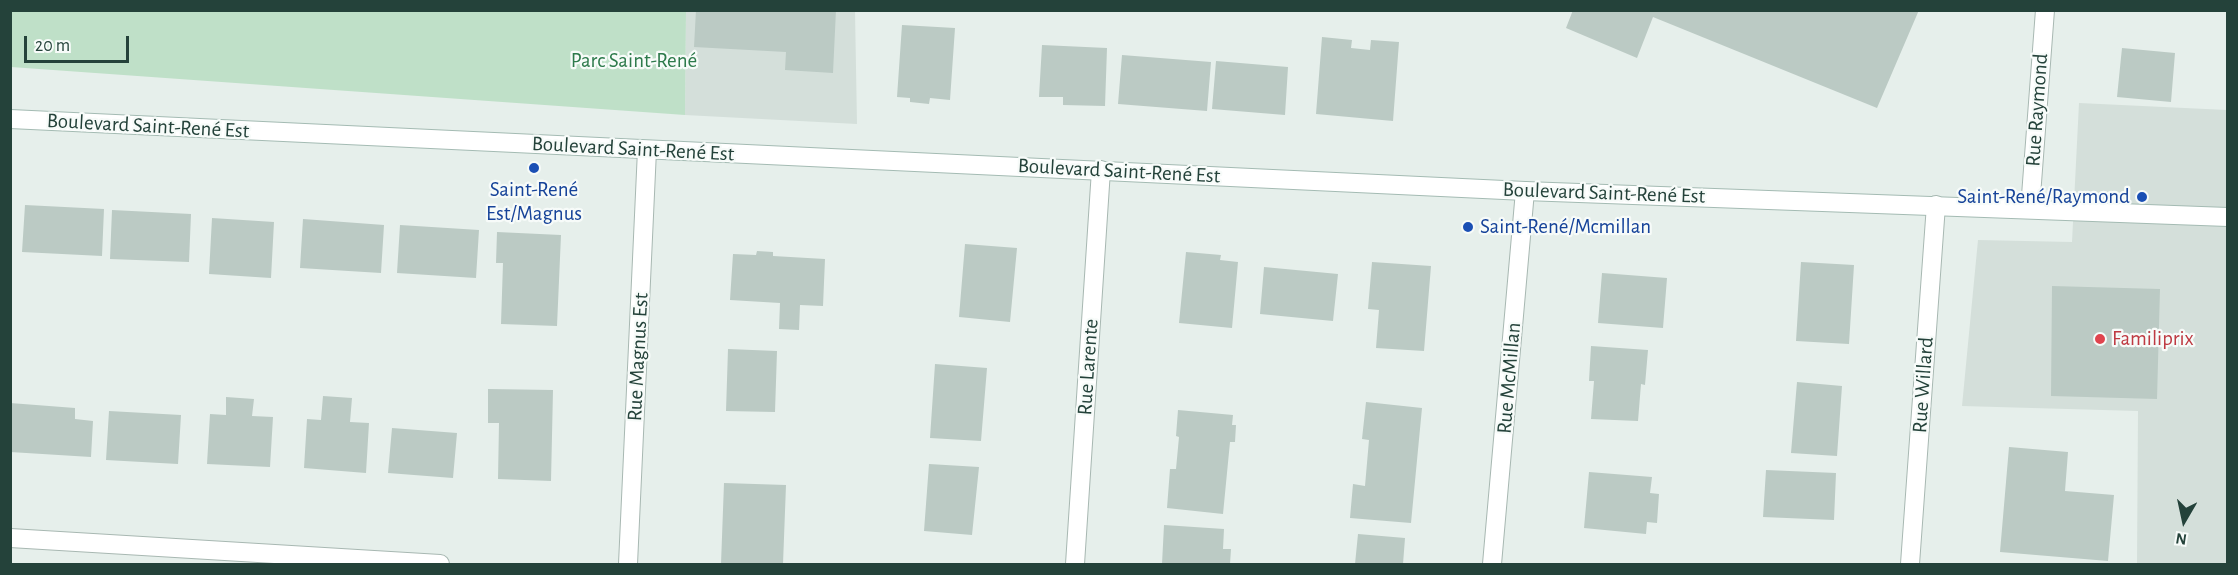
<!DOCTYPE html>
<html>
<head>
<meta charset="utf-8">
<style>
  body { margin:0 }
  #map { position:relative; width:2238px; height:575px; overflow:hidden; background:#e6efeb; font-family:"Alegreya Sans",sans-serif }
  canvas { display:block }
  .frame { position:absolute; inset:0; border:12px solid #24423a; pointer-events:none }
  .north { position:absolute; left:2154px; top:491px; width:60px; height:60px; -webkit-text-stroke:4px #f7fbf9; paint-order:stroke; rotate:189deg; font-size:16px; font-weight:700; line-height:24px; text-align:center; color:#24423a }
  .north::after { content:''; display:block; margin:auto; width:21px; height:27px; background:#24423a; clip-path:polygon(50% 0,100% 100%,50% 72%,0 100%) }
  .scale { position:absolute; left:24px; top:36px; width:105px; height:27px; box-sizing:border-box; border:3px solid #24423a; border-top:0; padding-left:8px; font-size:18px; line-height:21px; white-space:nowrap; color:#24423a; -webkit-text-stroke:4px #f7fbf9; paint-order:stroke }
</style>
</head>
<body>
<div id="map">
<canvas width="2238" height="575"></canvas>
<div class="frame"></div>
<div class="north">N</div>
<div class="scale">20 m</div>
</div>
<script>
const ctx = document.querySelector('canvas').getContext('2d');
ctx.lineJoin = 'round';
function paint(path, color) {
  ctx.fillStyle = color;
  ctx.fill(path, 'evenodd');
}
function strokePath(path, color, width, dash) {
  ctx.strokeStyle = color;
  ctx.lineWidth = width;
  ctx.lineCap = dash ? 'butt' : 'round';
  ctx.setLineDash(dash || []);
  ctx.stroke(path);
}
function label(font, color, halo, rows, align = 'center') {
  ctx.font = font + ' "Alegreya Sans",sans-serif';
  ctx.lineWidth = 4.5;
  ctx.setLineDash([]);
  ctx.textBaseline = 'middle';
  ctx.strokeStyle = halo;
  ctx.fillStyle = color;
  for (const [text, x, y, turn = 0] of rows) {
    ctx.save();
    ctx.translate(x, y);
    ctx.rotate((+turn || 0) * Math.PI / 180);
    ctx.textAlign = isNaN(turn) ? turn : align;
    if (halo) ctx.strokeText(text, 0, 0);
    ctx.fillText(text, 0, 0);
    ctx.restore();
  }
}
const built = new Path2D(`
  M 686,11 L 855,11 L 857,124 L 685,115 Z
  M 2079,103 L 2227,110 L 2227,564 L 2137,564 L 2138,411 L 1962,406 L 1978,240 L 2072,242 Z`);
const green = new Path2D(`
  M 10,11 L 686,11 L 685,115 L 11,67 Z`);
const building = new Path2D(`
  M 696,10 L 836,10 L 833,73 L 785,70 L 786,52 L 694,47 Z
  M 1573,10 L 1919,10 L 1877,108 L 1653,17 L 1637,58 L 1566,28 Z
  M 902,25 L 955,28 L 950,100 L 930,98 L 929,104 L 910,102 L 910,98 L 897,97 Z
  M 1322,37 L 1352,40 L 1351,48 L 1370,50 L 1371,40 L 1399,42 L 1393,121 L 1316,114 Z
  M 1042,45 L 1107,48 L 1105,106 L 1063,105 L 1063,97 L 1039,97 Z
  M 2122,48 L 2175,53 L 2171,102 L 2117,97 Z
  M 1122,55 L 1211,62 L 1207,111 L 1118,104 Z
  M 1216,61 L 1288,67 L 1285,115 L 1212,109 Z
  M 25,205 L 104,209 L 102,256 L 22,252 Z
  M 112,210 L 191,214 L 189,262 L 110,259 Z
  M 212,218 L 274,222 L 271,278 L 209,274 Z
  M 303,219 L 384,225 L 381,273 L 300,268 Z
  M 400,225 L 479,230 L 476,278 L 397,273 Z
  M 497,232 L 561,235 L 557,326 L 501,324 L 503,263 L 496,263 Z
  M 965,244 L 1017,248 L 1010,322 L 959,317 Z
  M 757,251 L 773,252 L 773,256 L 825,259 L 823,306 L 800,305 L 799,330 L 779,329 L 780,303 L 730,300 L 733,254 L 756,255 Z
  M 1186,252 L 1221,255 L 1220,260 L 1238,262 L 1232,328 L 1179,323 Z
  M 1372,262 L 1431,266 L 1424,351 L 1376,348 L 1379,310 L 1368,309 Z
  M 1801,262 L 1854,265 L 1849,344 L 1796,341 Z
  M 1264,267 L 1338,274 L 1333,321 L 1260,314 Z
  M 1602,273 L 1667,278 L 1663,328 L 1598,323 Z
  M 2052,286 L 2160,289 L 2157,399 L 2051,396 Z
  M 1591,346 L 1648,350 L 1645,385 L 1641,384 L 1638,421 L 1591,419 L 1594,381 L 1589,381 Z
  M 728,349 L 777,351 L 775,412 L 726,411 Z
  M 935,364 L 987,368 L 981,441 L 930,438 Z
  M 1797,382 L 1842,386 L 1837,456 L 1791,453 Z
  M 488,389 L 553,390 L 551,481 L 498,479 L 499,423 L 488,423 Z
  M 323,396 L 352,398 L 350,422 L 369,423 L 366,473 L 304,468 L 307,419 L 321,420 Z
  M 226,397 L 254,399 L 252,416 L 273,417 L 270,467 L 207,464 L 210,414 L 226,415 Z
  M 1366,402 L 1422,408 L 1411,523 L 1350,518 L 1353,484 L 1365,486 L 1369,440 L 1362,439 Z
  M 10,403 L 75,408 L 75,419 L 93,421 L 91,457 L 10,452 Z
  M 1178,410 L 1233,415 L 1232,425 L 1236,425 L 1235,442 L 1230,442 L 1223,514 L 1167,508 L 1170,469 L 1176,469 L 1179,437 L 1176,436 Z
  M 109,411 L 181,415 L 178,464 L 106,460 Z
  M 392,428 L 457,433 L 453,478 L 388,473 Z
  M 2009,447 L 2068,452 L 2065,491 L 2114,495 L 2108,561 L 2000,552 Z
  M 929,464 L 979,467 L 972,535 L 924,531 Z
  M 1766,470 L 1836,473 L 1834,520 L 1763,517 Z
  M 1589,472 L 1652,477 L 1650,493 L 1659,494 L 1657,523 L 1647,522 L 1646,534 L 1584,528 Z
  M 724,483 L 786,485 L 783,564 L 721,564 Z
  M 1164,525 L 1224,529 L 1223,549 L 1231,549 L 1230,564 L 1162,564 Z
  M 1358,534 L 1405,538 L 1403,564 L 1355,564 Z`);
const street = new Path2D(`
  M 2030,209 L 2045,10
  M 10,538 L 440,564
  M 628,564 L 647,150
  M 1075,564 L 1101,170
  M 1492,564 L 1525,191
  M 1910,564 L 1936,205`);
const secondary = new Path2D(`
  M 10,119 L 1525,191 L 2228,217`);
const markers = [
  [534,168,6,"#1a4fb4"],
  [2142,197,6,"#1a4fb4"],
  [1468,227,6,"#1a4fb4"],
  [2100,339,6,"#e0444e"]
];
const parkNames = [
  ["Parc Saint-René",634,61]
];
const streetNames = [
  ["Rue Raymond",2037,110,-86],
  ["Boulevard Saint-René Est",148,126,3],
  ["Boulevard Saint-René Est",633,149,3],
  ["Boulevard Saint-René Est",1119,171,3],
  ["Boulevard Saint-René Est",1604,193,2],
  ["Rue Magnus Est",638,357,-87],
  ["Rue Larente",1088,367,-86],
  ["Rue McMillan",1509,378,-85],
  ["Rue Willard",1923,385,-86]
];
const transitNames = [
  ["Saint-René",534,190],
  ["Est/Magnus",534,214],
  ["Saint-René/Raymond",2130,197,"right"],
  ["Saint-René/Mcmillan",1480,227,"left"]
];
const healthNames = [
  ["Familiprix",2112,339]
];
paint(built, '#d4dfda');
paint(green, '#bfe0c8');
paint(building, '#bbcac4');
strokePath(street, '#a8b8b2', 20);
strokePath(secondary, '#a4bbb3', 20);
strokePath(street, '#fff', 18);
strokePath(secondary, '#fff', 18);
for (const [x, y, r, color] of markers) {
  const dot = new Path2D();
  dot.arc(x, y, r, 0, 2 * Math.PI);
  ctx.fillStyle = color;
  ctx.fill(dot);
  strokePath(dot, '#f7fbf9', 2);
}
label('21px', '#2d7a4b', '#f7fbf9', parkNames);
label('21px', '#24423a', '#f7fbf9', streetNames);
label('21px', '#164399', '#f7fbf9', transitNames);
label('21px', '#be3a42', '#f7fbf9', healthNames, 'left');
</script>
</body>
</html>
